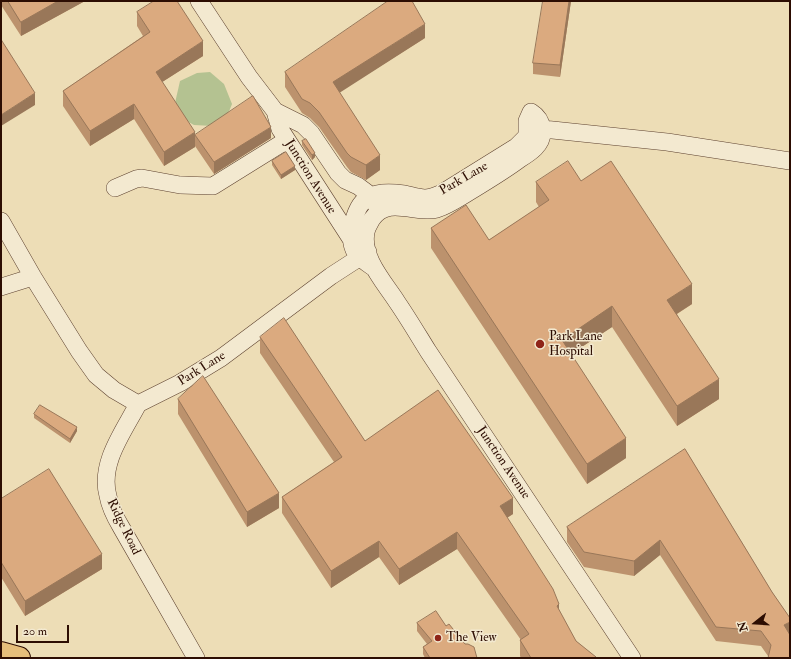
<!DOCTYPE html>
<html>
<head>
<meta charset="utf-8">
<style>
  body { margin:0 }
  #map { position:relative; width:791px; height:659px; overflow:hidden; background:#edddb6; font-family:"IM FELL Double Pica",serif }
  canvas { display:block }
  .frame { position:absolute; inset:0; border:2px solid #2d0d02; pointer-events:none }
  .north { position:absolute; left:735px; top:603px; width:40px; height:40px; -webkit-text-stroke:3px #f3e9d0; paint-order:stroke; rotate:253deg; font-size:11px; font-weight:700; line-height:16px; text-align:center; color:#2d0d02 }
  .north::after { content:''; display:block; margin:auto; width:14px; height:18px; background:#2d0d02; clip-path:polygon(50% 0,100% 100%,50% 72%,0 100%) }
  .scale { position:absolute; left:16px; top:625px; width:53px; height:18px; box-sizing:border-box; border:2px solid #2d0d02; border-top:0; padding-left:5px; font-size:12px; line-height:14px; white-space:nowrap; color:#2d0d02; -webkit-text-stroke:3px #f3e9d0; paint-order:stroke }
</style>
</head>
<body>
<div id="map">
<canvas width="791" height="659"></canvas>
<div class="frame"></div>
<div class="north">N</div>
<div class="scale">20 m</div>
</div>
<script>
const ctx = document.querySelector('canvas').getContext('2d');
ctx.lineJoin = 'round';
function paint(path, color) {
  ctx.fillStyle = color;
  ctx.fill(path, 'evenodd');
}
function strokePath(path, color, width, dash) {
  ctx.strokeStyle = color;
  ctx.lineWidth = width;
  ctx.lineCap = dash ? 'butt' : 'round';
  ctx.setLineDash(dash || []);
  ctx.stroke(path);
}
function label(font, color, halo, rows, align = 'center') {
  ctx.font = font + ' "IM FELL Double Pica",serif';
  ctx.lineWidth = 3;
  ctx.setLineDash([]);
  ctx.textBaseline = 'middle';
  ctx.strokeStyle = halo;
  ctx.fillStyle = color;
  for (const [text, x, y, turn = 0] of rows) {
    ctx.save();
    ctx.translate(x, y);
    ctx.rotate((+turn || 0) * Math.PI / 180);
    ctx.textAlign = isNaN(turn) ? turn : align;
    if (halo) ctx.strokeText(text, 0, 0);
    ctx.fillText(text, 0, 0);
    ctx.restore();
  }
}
const green = new Path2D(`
  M 210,72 L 224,84 L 232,104 L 226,119 L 213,126 L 194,125 L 179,117 L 175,103 L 180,81 L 197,73 Z`);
const minor = new Path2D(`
  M 199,1 L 249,77 L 275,111 L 280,129 L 351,239
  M 275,111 L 303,125 L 311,133 L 338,173 L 345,180 L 358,186 L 370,195 L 376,205
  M 543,129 L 667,142 L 790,161
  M 115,188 L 136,179 L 142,178 L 180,185 L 213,186 L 287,140
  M 1,221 L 33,277 L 79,351 L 96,375 L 114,390 L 138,404
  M 374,268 C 357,257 349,251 352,229 C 357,196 373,189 404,194 C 410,195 418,198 425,198 C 431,198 437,195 442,193 L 516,147 L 527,136 L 527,121 L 531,112 C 544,120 546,137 535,148 C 531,152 525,156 520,159 C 504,171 487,181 469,192 C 459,198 449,205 437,209 C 416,215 388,195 372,219 C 370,223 367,227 366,232 C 361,258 385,283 397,302 C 408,318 418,335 428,351 L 632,658
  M 1,287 L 33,277
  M 138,404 C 124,431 99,463 108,496 C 110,507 115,517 121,527 L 196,658
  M 138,404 L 180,383 L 221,358 L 331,276 L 368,252`);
const major = new Path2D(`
  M 1,653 L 19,658`);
const wall = new Path2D(`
  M 1,1 L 85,1 L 21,36 L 1,5 Z
  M 571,1 L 560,77 L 533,74 L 533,63 Z
  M 137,12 L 203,56 L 162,82 L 195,147 L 164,166 L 134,119 L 90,146 L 63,106 L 63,91 L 143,36 L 137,26 Z
  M 425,38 L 339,92 L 380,170 L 366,180 L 351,172 L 347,167 L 319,127 L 310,118 L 302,113 L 285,87 L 285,72 Z
  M 195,135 L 271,138 L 214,174 L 195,146 Z
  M 302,141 L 315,157 L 312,160 L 302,145 Z
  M 272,161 L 295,170 L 281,179 L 272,165 Z
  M 581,181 L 692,304 L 677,314 L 719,399 L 677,426 L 612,327 L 571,354 L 626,458 L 587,484 L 431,248 L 431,228 L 489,240 L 539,207 L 536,202 L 536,182 Z
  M 260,337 L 365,441 L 513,514 L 507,518 L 576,641 L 596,658 L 521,658 L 520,656 L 520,640 L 521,640 L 457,549 L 399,585 L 379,557 L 331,588 L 282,513 L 282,497 L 334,462 L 260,353 Z
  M 178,399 L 279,508 L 247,527 L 178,414 Z
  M 34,414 L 77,431 L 70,443 L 34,418 Z
  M 685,449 L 772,592 L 790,618 L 768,656 L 761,646 L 716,641 L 660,555 L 634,576 L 584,567 L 567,542 L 567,527 Z
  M 1,499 L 102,569 L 25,616 L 1,577 Z
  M 417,623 L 446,626 L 477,658 L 425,658 L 423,654 L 423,647 L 427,644 L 417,631 Z`);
const shadedWall = new Path2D(`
  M 58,1 L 85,1 L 21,36 L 21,22 Z
  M 569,1 L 571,1 L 560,77 L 560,65 Z
  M 425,24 L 425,38 L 333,97 L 333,82 Z
  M 203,41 L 203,56 L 156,86 L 156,72 Z
  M 35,93 L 35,105 L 1,126 L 1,115 Z
  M 134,104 L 134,119 L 90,146 L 90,131 Z
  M 271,127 L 271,138 L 214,174 L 214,162 Z
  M 195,132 L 195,147 L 164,166 L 164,152 Z
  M 315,153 L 315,157 L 312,160 L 312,155 Z
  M 380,155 L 380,170 L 366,180 L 366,165 Z
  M 295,166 L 295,170 L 281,179 L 281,175 Z
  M 692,284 L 692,304 L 667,320 L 667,300 Z
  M 612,306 L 612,327 L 562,360 L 562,340 Z
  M 719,379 L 719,399 L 677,426 L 677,406 Z
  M 77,427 L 77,431 L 70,443 L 70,439 Z
  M 626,438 L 626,458 L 587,484 L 587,464 Z
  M 279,493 L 279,508 L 247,527 L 247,512 Z
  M 513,498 L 513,514 L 500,522 L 500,506 Z
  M 457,532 L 457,549 L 399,585 L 399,569 Z
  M 660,540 L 660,555 L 634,576 L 634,561 Z
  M 379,541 L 379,557 L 331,588 L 331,571 Z
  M 102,554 L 102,569 L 25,616 L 25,601 Z
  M 559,604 L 559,621 L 557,606 Z
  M 790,622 L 790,637 L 784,625 Z`);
const building = new Path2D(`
  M 8,1 L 58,1 L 21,22 Z
  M 154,1 L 177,1 L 203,41 L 156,72 L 195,132 L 164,152 L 134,104 L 90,131 L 63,91 L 150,32 L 137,12 Z
  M 388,1 L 412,1 L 425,24 L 333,82 L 380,155 L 366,165 L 351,157 L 347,153 L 319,112 L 310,103 L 302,99 L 285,72 Z
  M 543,1 L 569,1 L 560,65 L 533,63 Z
  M 2,41 L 35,93 L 1,115 L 1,42 Z
  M 253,96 L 271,127 L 214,162 L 195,135 Z
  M 306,139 L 315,153 L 312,155 L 302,141 Z
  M 286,152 L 295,166 L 281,175 L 272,161 Z
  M 568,161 L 581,181 L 611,161 L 692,284 L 667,300 L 719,379 L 677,406 L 612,306 L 562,340 L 626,438 L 587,464 L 431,228 L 466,205 L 489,240 L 549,200 L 536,182 Z
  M 284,318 L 365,441 L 438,390 L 513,498 L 500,506 L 553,589 L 559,604 L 557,606 L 576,641 L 596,657 L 596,658 L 531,658 L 520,640 L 529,634 L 457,532 L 399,569 L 379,541 L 331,571 L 282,497 L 342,457 L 260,337 Z
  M 203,376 L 279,493 L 247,512 L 178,399 Z
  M 40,405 L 77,427 L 70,439 L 34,414 Z
  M 685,449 L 772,592 L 790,618 L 790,622 L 784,625 L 790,635 L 790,658 L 768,658 L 771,645 L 761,631 L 716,627 L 660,540 L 634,561 L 584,552 L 567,527 Z
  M 49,469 L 102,554 L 25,601 L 1,562 L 1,499 Z
  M 436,611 L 446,626 L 449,624 L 465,644 L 468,644 L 474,647 L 477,658 L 430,658 L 423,647 L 432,641 L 417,623 Z`);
const markers = [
  [540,344,5,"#8f2418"],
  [438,638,4,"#8f2418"]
];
const streetNames = [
  ["Junction Avenue",310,177,58],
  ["Park Lane",464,179,-30],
  ["Park Lane",202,369,-32],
  ["Junction Avenue",503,463,56],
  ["Ridge Road",123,527,64]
];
const poiNames = [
  ["Park Lane",549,337],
  ["Hospital",549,352],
  ["The View",446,638]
];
paint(green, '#b4c291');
strokePath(minor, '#5d412f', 18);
strokePath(major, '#2d0d02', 24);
strokePath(minor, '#f3e9d0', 17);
strokePath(major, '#e6be7b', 22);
paint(wall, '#bc926d');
paint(shadedWall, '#997759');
paint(building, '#dbaa7f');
strokePath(building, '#997759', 1);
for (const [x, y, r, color] of markers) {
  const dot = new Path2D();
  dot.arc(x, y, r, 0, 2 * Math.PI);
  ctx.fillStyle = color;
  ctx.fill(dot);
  strokePath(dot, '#f3e9d0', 1.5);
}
label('13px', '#2d0d02', '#f3e9d0', streetNames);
label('13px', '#2d0d02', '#f3e9d0', poiNames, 'left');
</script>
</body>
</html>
